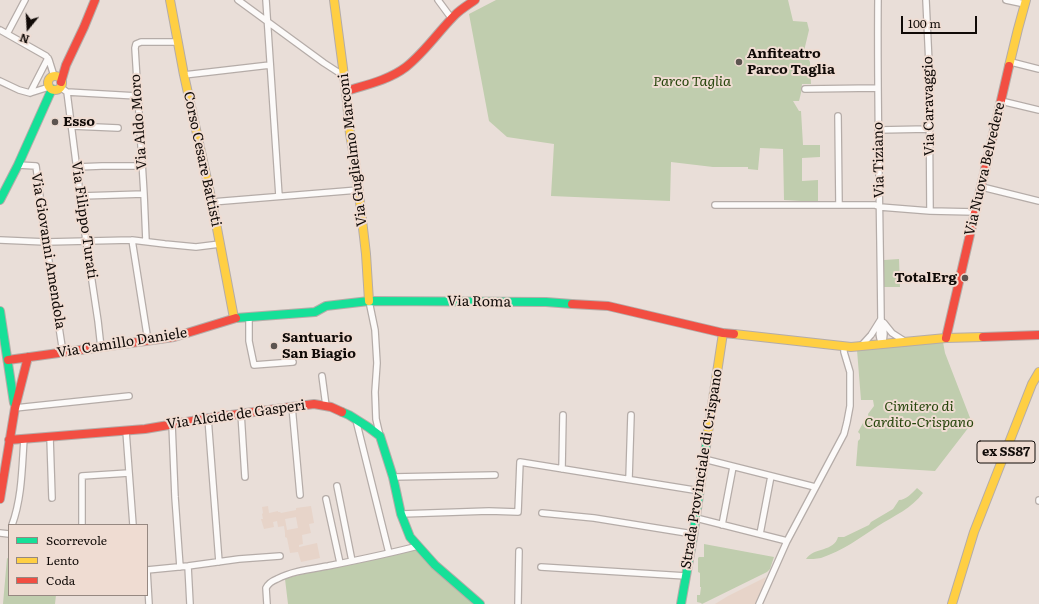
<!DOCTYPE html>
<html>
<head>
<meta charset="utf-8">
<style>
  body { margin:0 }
  #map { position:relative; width:1039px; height:604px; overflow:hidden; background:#e9ded8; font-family:Literata,serif }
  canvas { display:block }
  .legend { position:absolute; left:8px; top:524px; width:140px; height:72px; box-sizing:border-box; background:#efdcd2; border:1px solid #968881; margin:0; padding:5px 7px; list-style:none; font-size:12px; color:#100a07 }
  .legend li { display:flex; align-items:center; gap:8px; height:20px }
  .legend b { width:20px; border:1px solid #968881 }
  .north { position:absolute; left:8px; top:8px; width:40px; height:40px; -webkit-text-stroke:3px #efdcd2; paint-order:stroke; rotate:198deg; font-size:11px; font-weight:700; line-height:16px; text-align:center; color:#100a07 }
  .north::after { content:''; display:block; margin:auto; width:14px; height:18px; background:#100a07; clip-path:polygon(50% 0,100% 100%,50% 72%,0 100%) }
  .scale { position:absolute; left:901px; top:16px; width:76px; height:18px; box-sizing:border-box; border:2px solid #100a07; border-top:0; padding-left:5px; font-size:12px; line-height:14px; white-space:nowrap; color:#100a07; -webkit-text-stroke:3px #efdcd2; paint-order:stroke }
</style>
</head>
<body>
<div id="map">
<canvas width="1039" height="604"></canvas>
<ul class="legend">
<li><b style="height:5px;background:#16e098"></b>Scorrevole</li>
<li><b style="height:5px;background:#ffcf43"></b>Lento</li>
<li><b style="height:5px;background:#f24e42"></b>Coda</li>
</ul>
<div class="north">N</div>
<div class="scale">100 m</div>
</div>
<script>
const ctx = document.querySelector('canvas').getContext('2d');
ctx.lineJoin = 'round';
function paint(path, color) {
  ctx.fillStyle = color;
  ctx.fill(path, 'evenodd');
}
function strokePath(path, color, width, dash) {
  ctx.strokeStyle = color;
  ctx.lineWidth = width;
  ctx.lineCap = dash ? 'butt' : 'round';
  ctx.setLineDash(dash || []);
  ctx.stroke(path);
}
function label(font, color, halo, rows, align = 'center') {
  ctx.font = font + ' Literata,serif';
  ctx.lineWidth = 4;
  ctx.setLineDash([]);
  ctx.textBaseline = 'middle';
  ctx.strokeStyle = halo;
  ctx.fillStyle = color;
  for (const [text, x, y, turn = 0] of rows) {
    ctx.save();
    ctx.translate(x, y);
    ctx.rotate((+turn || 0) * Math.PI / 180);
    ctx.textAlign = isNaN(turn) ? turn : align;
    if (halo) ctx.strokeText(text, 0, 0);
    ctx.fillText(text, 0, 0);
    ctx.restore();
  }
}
const built = new Path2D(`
  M 268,506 L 269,513 L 278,511 L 278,512 L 280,512 L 281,513 L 296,510 L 296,508 L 311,506 L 314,523 L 309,524 L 311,533 L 302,535 L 303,544 L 299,545 L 299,547 L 317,543 L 320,558 L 301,562 L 298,552 L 290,553 L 287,538 L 285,537 L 285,533 L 284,526 L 278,527 L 277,521 L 273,522 L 274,527 L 264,529 L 261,519 L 263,519 L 262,514 L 263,513 L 262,507 ZM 296,517 L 298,528 L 287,530 L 285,519 Z
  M 766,577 L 756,604 L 715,604 L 728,596 Z`);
const green = new Path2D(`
  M 496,0 L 788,0 L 793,21 L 807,22 L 809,30 L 804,51 L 810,62 L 811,84 L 802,84 L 801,93 L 799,101 L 793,101 L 799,111 L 801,111 L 803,145 L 820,145 L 820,157 L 802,158 L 802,181 L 818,180 L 818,202 L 784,200 L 783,149 L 760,148 L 758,170 L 748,169 L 748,167 L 713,167 L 671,162 L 670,201 L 551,196 L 554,144 L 507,137 L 489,121 L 469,14 Z
  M 899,259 L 900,287 L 884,287 L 884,260 Z
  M 943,342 L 945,353 L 972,423 L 935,471 L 856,466 L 858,441 L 860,439 L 860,434 L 858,432 L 863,423 L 869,420 L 868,414 L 874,406 L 873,400 L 861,400 L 857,350 Z
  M 917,488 L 923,493 C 912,508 894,516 878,526 C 860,538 842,551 821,558 C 816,559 811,559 806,559 C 814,547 834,552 838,537 L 844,537 L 869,525 L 871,522 L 893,509 L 899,500 C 906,500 912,493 917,488 Z
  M 704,544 L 774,557 L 770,569 L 767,572 L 702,604 L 701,603 L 697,602 L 697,595 L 700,595 L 701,587 L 700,587 L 700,573 L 698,572 L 698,558 L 699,557 L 704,557 Z
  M 416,550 L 440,574 L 474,604 L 288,604 L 285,579 L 287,578 L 303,574 L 347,565 L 347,563 Z
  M 7,558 L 9,559 L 9,595 L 56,595 L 55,604 L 3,604 Z`);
const street = new Path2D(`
  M 238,0 L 324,63 L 344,76
  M 266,0 L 279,196
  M 438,0 L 452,19
  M 878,0 C 877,107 880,213 881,319 C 883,331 886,332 882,344
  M 926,0 L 929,64 L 930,211
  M 1006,0 L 1025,4
  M 0,30 L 46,56 L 49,60 L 54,76
  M 7,34 L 25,0
  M 1011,62 L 1039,69
  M 184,75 L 270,65
  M 0,81 L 19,90 L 30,93 L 49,87
  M 60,87 L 67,92
  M 805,89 L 877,88
  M 67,92 L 86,241 L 98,321 L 101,348
  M 67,92 L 137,96
  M 30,93 L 48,58
  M 1001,101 L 1039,110
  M 838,116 L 839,205
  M 72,126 L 118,128
  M 878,130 L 929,129
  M 18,165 L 36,166 L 46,242 L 63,353
  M 77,167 L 102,166 L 142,166
  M 982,187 L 1039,201
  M 81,196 L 144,194
  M 212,202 L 358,190
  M 715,205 L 875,205 L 880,207 L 930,211 L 975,212
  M 0,240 L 46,242 L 132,240 L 165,244 L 196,247 L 220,244
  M 132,240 L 148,341
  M 146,241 L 144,194 L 135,48 L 136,44 L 141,42 L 178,42
  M 369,301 L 375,330 L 377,363 L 375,392 L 376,419 L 380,436
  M 249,317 L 249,341 L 254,365 L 293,362
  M 884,323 L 892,333 L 906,342
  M 881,324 C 879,333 878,335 882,344
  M 861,346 L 871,335 L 881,319
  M 322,376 L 326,406
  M 292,406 L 300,495
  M 15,408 L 129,396
  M 241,413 L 245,477
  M 208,418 L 219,562
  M 356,420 L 389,553
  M 172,424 L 175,497 L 180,567
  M 126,431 L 133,525
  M 50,437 L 52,498
  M 704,459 L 815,487
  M 562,469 L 563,415
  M 393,477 L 495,475
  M 629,479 L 631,415
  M 337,486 L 352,561
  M 326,499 L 340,563
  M 1039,500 L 1039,501
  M 542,513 L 594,518 L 693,534
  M 401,514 L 489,511 L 518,512 L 520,462 L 700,491
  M 696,518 L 787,541
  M 12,525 C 22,498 22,467 24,439
  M 82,525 L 82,476 L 129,473
  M 722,525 L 733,467
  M 0,533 L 9,534
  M 760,534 L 771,476
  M 188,566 L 190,604
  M 541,567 L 686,576
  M 149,604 L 147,570 L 188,566 L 239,559 L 280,556
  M 267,604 L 266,588 C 268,584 272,581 277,579 C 292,571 311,569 328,566 C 358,560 388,554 418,546
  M 518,604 L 519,551
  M 759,604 L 787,541 L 844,434 L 847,422 L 850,406 L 850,372 L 844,352 L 844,346`);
const fast = new Path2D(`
  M 0,200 L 18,165 L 52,89
  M 0,311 L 14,403
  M 236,318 L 315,312 L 326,306 L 369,301 L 546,302 L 572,304
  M 342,412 L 349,415 L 368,427 L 380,436 L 393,477 L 401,514 L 410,537 L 435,565 L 480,604
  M 681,604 L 693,537 L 708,432`);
const slow = new Path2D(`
  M 170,0 L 184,75 L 212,202 L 234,318
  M 334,0 L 346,91 L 350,134 L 356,168 L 366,254 L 369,301
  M 1009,66 L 1018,29 L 1026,0
  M48 83a7 7 0 1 1 14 0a7 7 0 1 1-14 0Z
  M 734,334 L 851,347 L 946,338 L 983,337
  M 708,432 L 723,333
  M 952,604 L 974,532 L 1032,384 L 1039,372`);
const jam = new Path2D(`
  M 61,82 L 66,65 L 84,27 L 95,0
  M 346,91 C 366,85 389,80 406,67 C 425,52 438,32 455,15 C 461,9 468,5 475,0
  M 572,304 L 608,306 L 723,333 L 734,334
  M 983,337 L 1039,335
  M 946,338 L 1009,66
  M 8,360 L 174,337 L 236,318
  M 9,440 L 145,429 L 216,417 L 314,404 L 331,407 L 342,412
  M 0,499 L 15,408 L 28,357`);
const markers = [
  [739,62,4,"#5c5450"],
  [55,122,4,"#5c5450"],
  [965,278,4,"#5c5450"],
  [274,346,4,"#5c5450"]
];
const shields = [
  [1006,452,58]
];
const shieldNames = [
  ["ex SS87",1006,452]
];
const poiNames = [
  ["Anfiteatro",747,54],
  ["Parco Taglia",747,70],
  ["Esso",63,122],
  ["TotalErg",957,278,"right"],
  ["Santuario",282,338],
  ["San Biagio",282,354]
];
const parkNames = [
  ["Parco Taglia",692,82],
  ["Cimitero di",919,407],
  ["Cardito-Crispano",919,423]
];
const streetNames = [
  ["Via Caravaggio",929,106,-91],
  ["Via Aldo Moro",139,122,-94],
  ["Via Guglielmo Marconi",353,150,-97],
  ["Corso Cesare Battisti",202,159,78],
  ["Via Tiziano",879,160,-91],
  ["Via Nuova Belvedere",985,169,-77],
  ["Via Filippo Turati",84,220,82],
  ["Via Giovanni Amendola",48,251,81],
  ["Via Roma",479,302,1],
  ["Via Camillo Daniele",122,343,-9],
  ["Via Alcide de Gasperi",236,415,-8],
  ["Strada Provinciale di Crispano",702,469,-81]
];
paint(built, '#e7d4c9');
paint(green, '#c0cdae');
strokePath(street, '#b5aca8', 8);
strokePath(fast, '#b5aca8', 10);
strokePath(slow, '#b5aca8', 10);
strokePath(jam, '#b5aca8', 10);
strokePath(street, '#fcfaf9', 5.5);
strokePath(fast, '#16e098', 8);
strokePath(slow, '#ffcf43', 8);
strokePath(jam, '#f24e42', 8);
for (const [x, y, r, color] of markers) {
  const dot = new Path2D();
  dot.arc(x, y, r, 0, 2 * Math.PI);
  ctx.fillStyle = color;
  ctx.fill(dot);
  strokePath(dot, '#efdcd2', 1.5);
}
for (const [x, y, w] of shields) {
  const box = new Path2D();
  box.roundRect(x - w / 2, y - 11, w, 22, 3);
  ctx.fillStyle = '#efdcd2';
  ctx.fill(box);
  strokePath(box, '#100a07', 1);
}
label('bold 13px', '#100a07', null, shieldNames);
label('bold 14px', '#100a07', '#efdcd2', poiNames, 'left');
label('italic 14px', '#27450c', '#efdcd2', parkNames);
label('14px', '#100a07', '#efdcd2', streetNames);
</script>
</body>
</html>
